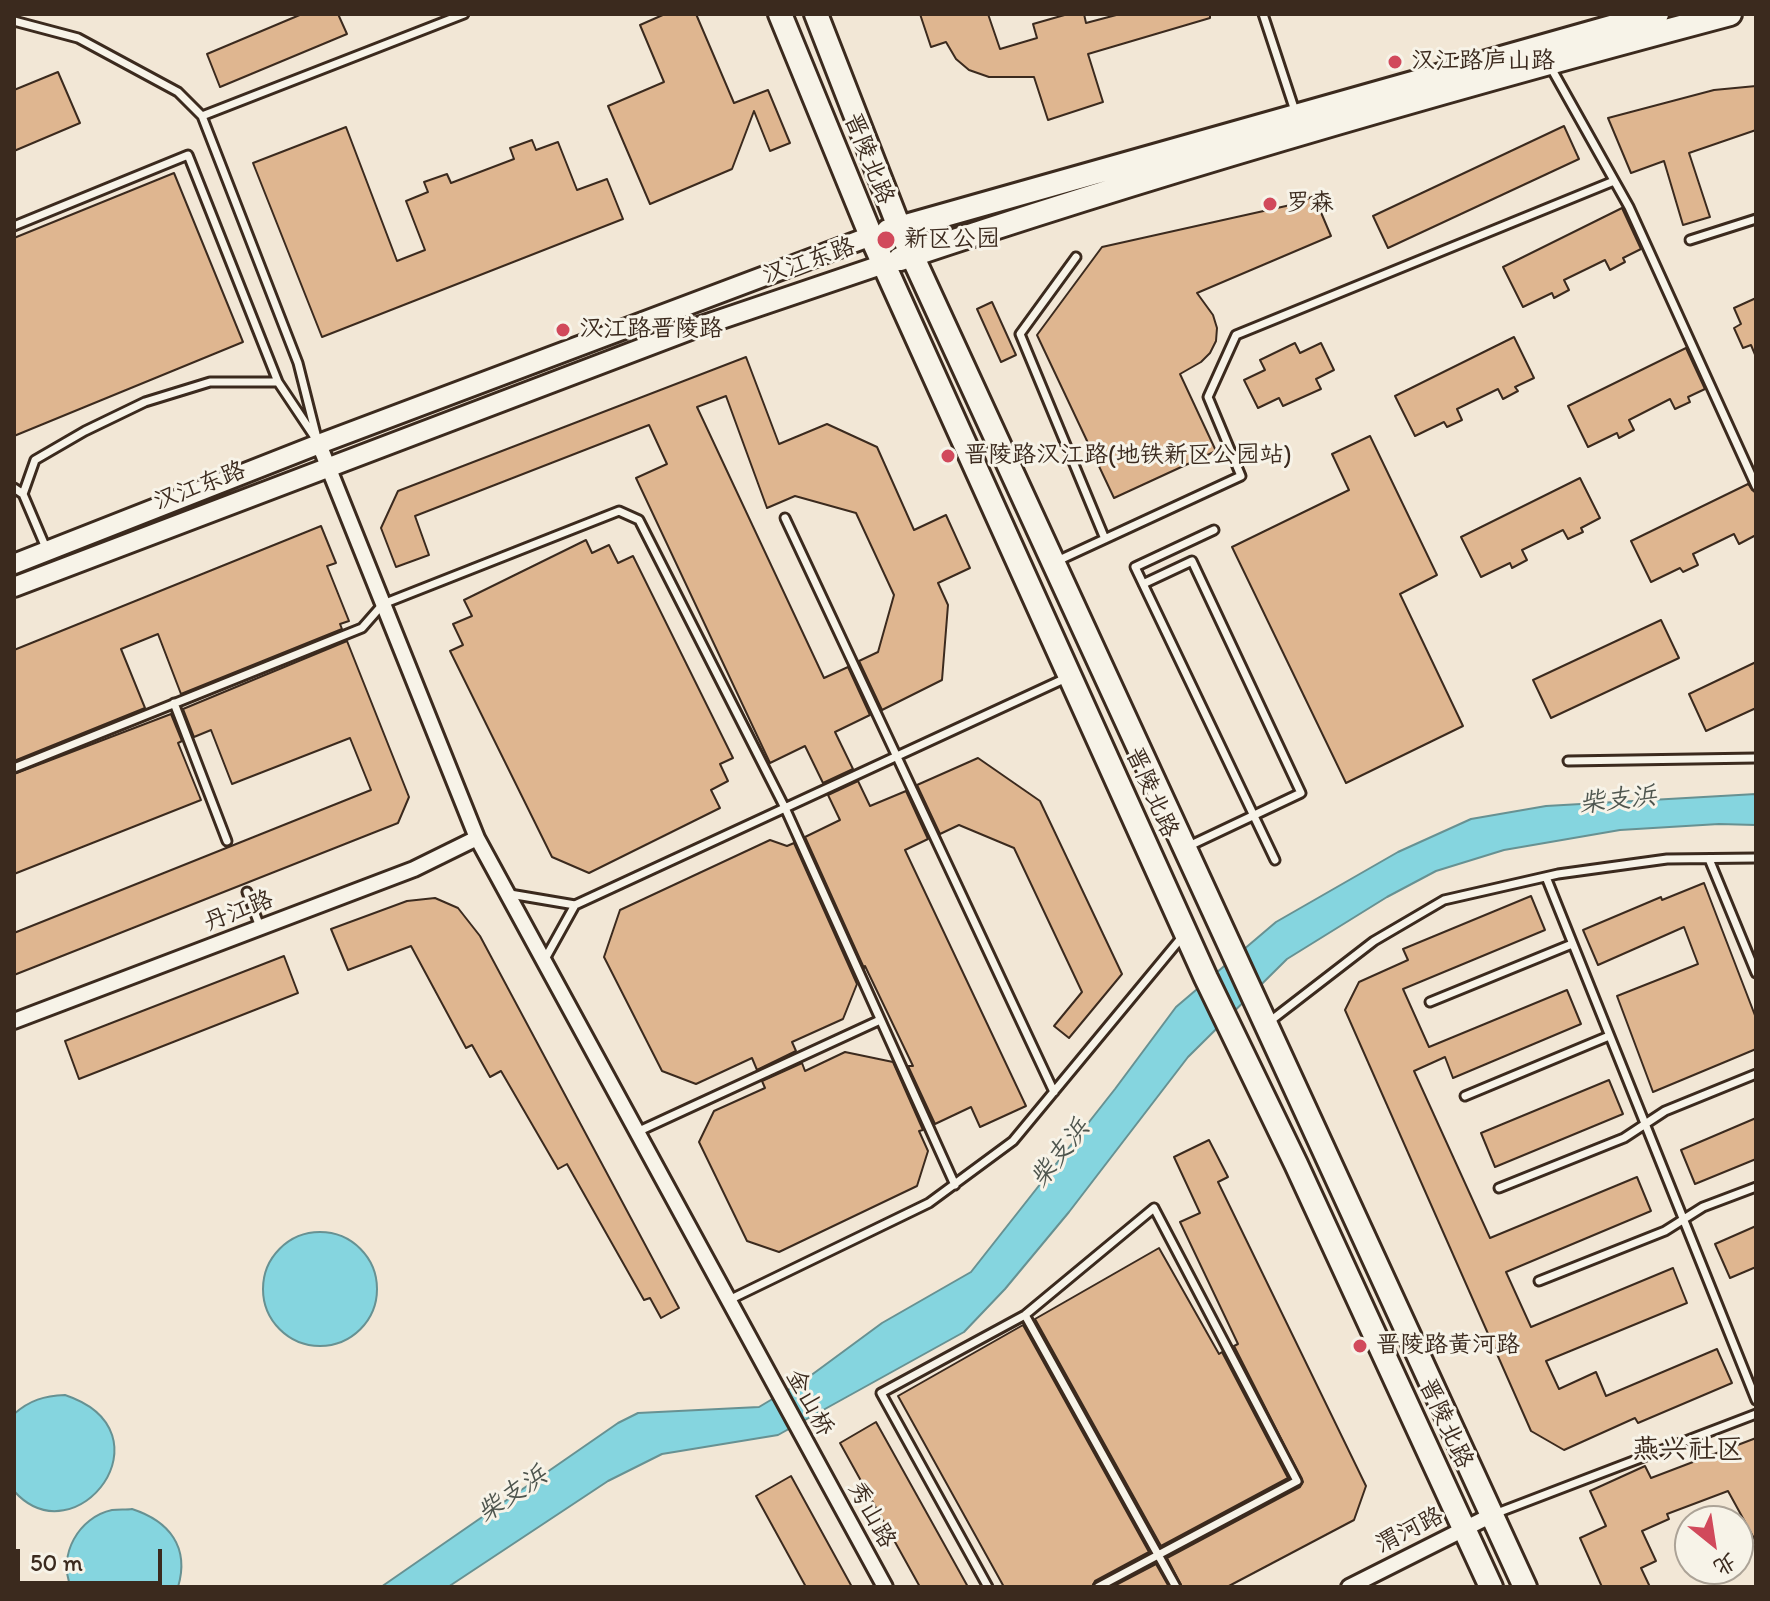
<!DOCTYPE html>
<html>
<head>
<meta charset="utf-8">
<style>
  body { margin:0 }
  #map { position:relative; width:1770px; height:1601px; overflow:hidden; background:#f2e7d6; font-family:Itim,"LXGW WenKai TC",sans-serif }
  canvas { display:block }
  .frame { position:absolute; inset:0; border:16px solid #3b2a1e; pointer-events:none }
  .north { position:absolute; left:1674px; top:1505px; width:80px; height:80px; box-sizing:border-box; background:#f7f3e8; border:2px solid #aca397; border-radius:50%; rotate:150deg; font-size:22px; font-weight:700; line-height:32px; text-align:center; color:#3b2a1e }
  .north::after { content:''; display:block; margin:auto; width:28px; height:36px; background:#d1495b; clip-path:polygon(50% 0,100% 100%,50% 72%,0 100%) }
  .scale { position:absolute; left:16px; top:1549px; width:146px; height:36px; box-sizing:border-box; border:4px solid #3b2a1e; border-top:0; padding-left:10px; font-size:24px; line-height:28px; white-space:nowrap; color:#3b2a1e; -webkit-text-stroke:6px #f7f3e8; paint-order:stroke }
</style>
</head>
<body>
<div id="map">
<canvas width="1770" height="1601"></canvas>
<div class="frame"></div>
<div class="north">北</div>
<div class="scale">50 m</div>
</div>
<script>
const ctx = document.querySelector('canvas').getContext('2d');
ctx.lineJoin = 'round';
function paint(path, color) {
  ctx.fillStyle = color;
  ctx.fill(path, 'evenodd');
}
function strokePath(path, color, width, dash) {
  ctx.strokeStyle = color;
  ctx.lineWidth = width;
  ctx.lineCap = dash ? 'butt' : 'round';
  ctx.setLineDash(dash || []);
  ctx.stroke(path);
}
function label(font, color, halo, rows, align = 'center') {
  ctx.font = font + ' Itim,"LXGW WenKai TC",sans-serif';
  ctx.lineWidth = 6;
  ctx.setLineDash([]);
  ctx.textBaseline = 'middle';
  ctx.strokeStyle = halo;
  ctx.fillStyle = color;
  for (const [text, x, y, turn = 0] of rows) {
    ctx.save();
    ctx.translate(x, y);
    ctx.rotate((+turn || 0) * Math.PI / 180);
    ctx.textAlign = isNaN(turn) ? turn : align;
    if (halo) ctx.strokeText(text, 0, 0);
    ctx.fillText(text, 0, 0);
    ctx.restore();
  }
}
const water = new Path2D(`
  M 1756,794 L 1756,825 L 1719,824 L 1620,830 L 1504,850 L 1436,871 L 1387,897 L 1287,959 L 1188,1057 L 1069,1212 L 1005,1289 L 964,1332 L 778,1435 L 662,1454 L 608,1481 L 448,1587 L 381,1587 L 618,1423 L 638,1413 L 759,1407 L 806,1379 L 882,1323 L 971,1272 L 1115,1089 L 1176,1007 L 1276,922 L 1398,852 L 1471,819 L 1546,806 Z
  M263 1289a57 57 0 1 1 114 0a57 57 0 1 1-114 0Z
  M 65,1395 C 175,1432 76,1560 14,1491 L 14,1414 C 30,1400 44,1396 65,1395 Z
  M 132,1509 C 169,1521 190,1547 178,1587 L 71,1587 C 57,1555 79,1517 112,1510 C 119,1509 126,1510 132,1509 Z`);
const building = new Path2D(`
  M 302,14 L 338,14 L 347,34 L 220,87 L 207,54 Z
  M 665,14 L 696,14 L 734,103 L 768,90 L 790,143 L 770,151 L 754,111 L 732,169 L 650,204 L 608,106 L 664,82 L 640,25 Z
  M 920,14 L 988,14 L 1000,49 L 1037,38 L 1033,24 L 1068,14 L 1084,14 L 1086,23 L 1120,14 L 1210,14 L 1210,18 L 1088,54 L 1103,102 L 1048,120 L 1034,77 L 989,77 L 969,70 L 956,59 L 946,42 L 931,47 Z
  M 58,72 L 80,123 L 14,151 L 14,90 Z
  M 1756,86 L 1756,130 L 1689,153 L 1710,217 L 1683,225 L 1664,161 L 1631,173 L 1608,118 L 1714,90 Z
  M 1564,126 L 1579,159 L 1388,248 L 1373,216 Z
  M 346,127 L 397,261 L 425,250 L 406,201 L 428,192 L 424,182 L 447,174 L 451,183 L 514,159 L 510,148 L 532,140 L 536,150 L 558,142 L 577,190 L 607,179 L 623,219 L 322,337 L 253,163 Z
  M 174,173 L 243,342 L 14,436 L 14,238 Z
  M 1314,196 L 1331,236 L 1197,293 L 1213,315 L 1217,328 L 1216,341 L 1210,353 L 1201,362 L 1180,374 L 1216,451 L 1114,498 L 1037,335 L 1102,247 L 1295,204 Z
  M 1622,208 L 1641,249 L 1623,258 L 1625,262 L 1610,270 L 1605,260 L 1564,280 L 1569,290 L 1554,298 L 1552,293 L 1523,307 L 1503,267 Z
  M 1756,298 L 1756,357 L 1751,345 L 1743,348 L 1734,328 L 1741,324 L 1734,308 Z
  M 992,302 L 1016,355 L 1001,362 L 977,309 Z
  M 1514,337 L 1534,378 L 1515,387 L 1518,391 L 1503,399 L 1498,389 L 1457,409 L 1462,420 L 1447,427 L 1444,422 L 1415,436 L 1395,396 Z
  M 1295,343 L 1300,353 L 1321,343 L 1334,370 L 1316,379 L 1321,389 L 1283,406 L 1279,398 L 1258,408 L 1244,380 L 1265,370 L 1260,360 Z
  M 1686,348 L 1705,389 L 1688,397 L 1690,402 L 1675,409 L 1670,399 L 1629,420 L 1634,430 L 1619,438 L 1617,433 L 1588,447 L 1568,406 Z
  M 746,357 L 779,444 L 827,424 L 877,447 L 914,530 L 946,515 L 970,568 L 938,583 L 948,605 L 942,680 L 882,710 L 859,661 L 878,652 L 894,595 L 856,513 L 795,496 L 767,508 L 726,396 L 697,407 L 824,678 L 848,667 L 870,715 L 835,732 L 853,769 L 823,783 L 805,746 L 770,763 L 636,478 L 667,464 L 649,425 L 415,516 L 429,555 L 396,567 L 381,528 L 398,491 Z
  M 1370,436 L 1437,575 L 1400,594 L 1463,726 L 1346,783 L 1232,547 L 1349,490 L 1332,454 Z
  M 1580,478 L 1600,518 L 1581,528 L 1583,532 L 1568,539 L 1563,530 L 1522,550 L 1527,560 L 1512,568 L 1510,563 L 1481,577 L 1461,537 Z
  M 1748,484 L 1756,494 L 1756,535 L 1739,544 L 1734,534 L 1693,554 L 1698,565 L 1683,572 L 1680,568 L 1651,582 L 1631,541 Z
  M 321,526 L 336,563 L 327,566 L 349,621 L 340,624 L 342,629 L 181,694 L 158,634 L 121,649 L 145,708 L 14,761 L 14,650 Z
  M 586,540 L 592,553 L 609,545 L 618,563 L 633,556 L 733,758 L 720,764 L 728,781 L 711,790 L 720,808 L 589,873 L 552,857 L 450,651 L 463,645 L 453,624 L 472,616 L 464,600 Z
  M 1661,620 L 1679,658 L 1551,718 L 1533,680 Z
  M 347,641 L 409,797 L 398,823 L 14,975 L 14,933 L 371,790 L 350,738 L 232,784 L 211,730 L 194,737 L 183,709 Z
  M 1756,662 L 1756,708 L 1706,731 L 1689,694 Z
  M 171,714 L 182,741 L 178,743 L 201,800 L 14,874 L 14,774 Z
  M 978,758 L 1040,801 L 1122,974 L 1069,1038 L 1054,1026 L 1082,992 L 1014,848 L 959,825 L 940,834 L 917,785 Z
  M 858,781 L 870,806 L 906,791 L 928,839 L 905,850 L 1026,1106 L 980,1127 L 971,1107 L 935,1124 L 908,1066 L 913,1066 L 865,966 L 864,968 L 805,837 L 840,820 L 828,795 Z
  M 770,840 L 787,846 L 794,843 L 857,984 L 843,1019 L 792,1042 L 796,1051 L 757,1070 L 752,1058 L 696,1084 L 662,1071 L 604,957 L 620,910 Z
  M 1704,883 L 1756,1018 L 1756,1049 L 1653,1092 L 1617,996 L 1698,964 L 1684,927 L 1598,965 L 1583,930 L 1661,897 L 1662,900 Z
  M 1531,896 L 1545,930 L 1403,989 L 1429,1047 L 1567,990 L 1581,1024 L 1453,1078 L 1445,1057 L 1414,1071 L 1490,1238 L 1637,1177 L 1651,1211 L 1506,1272 L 1531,1327 L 1673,1268 L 1687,1303 L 1546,1361 L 1559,1389 L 1596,1372 L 1606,1396 L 1717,1349 L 1732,1383 L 1638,1423 L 1635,1418 L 1564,1450 L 1531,1431 L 1345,1010 L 1359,982 L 1408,960 L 1403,949 Z
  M 435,898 L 458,908 L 480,936 L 679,1308 L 661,1318 L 650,1298 L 644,1300 L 567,1164 L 558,1169 L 501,1071 L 490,1077 L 472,1045 L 466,1048 L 411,946 L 348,970 L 331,929 L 407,901 Z
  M 284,956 L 298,993 L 79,1079 L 65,1041 Z
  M 845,1052 L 893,1062 L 923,1130 L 919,1131 L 928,1151 L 917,1186 L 779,1252 L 747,1241 L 699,1142 L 714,1111 L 765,1088 L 762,1081 L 802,1063 L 805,1071 Z
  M 1609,1080 L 1623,1114 L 1495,1167 L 1481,1133 Z
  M 1756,1118 L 1756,1159 L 1695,1184 L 1681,1150 Z
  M 1209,1140 L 1228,1177 L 1218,1182 L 1366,1486 L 1354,1520 L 1227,1587 L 1182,1587 L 1167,1558 L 1300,1487 L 1303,1482 L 1234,1346 L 1238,1344 L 1180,1222 L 1200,1213 L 1174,1157 Z
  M 1756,1226 L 1756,1267 L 1730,1278 L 1715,1244 Z
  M 1159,1248 L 1219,1354 L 1222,1352 L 1288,1478 L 1161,1546 L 1035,1319 Z
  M 1023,1325 L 1149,1552 L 1095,1581 L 1092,1587 L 1004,1587 L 898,1396 Z
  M 876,1422 L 968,1587 L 920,1587 L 840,1443 Z
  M 1756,1438 L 1756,1542 L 1728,1491 L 1667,1514 L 1669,1519 L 1642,1531 L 1656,1561 L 1641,1568 L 1650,1587 L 1602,1587 L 1580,1538 L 1606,1526 L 1590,1491 L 1645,1466 L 1651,1478 Z
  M 791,1476 L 852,1587 L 806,1587 L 756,1496 Z
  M 1156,1564 L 1169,1587 L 1112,1587 Z`);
const service = new Path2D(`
  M 1263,14 L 1296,114
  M 14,21 L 78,38 L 178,92 L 202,116 L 298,363 L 318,442
  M 1550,66 L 1629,207 L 1756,486
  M 202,116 L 464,14
  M 14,226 L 188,155 L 278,382 L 316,439
  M 1690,240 L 1756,219
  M 1076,257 L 1020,334 L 1105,539
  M 14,488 L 23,494 L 46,548
  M 23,494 L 35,460 L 85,431 L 145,402 L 210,382 L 278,382
  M 785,518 L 1054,1092
  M 1214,530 L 1135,567 L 1275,860
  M 1055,562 L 1241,476 L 1208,397 L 1236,335 L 1614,181
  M 1143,584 L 1192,561 L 1301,793 L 1189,846
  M 174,703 L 227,841
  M 1568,761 L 1756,758
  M 14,768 L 362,628 L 383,604 L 619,511 L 639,520 L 785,808 L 955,1185
  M 1709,859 L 1756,973
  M 1546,877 L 1756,1400
  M 247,892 L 260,927
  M 510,894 L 575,905 L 1066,678
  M 545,959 L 575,905
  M 1430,1002 L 1572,944
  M 1269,1022 L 1374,941 L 1444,900 L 1558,874 L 1667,859 L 1756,858
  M 1465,1096 L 1609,1036
  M 637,1132 L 880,1020
  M 1499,1188 L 1624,1138 L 1665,1111 L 1756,1074
  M 1539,1281 L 1665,1231 L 1703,1207 L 1756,1187
  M 729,1300 L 929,1203 L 1013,1141 L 1182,937
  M 1025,1315 L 1176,1587
  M 1497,1513 L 1756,1414
  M 988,1587 L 881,1393 L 1025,1315 L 1154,1208 L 1297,1481 L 1098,1587`);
const minor = new Path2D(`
  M 319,444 L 477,838 L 885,1587
  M 14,1021 L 414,869 L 477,838
  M 1349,1587 L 1492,1515`);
const tertiary = new Path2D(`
  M 14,564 L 319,444 L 871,236
  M 14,587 L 698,327 L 884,264`);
const secondary = new Path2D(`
  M 780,14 L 871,236 L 1206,978 L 1296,1164 L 1491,1587
  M 816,14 L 899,227 L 1525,1587
  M 888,231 L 1657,14
  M 900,259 C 1174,167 1451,88 1730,14`);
const markers = [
  [1395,62,8,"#d1495b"],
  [1270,204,8,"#d1495b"],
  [886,240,10,"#d1495b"],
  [563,330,8,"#d1495b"],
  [948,456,8,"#d1495b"],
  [1360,1346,8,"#d1495b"]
];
const poiNames = [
  ["汉江路庐山路",1411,62],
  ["罗森",1286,204],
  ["新区公园",904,240],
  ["汉江路晋陵路",579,330],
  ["晋陵路汉江路(地铁新区公园站)",964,456],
  ["晋陵路黄河路",1376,1346]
];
const streetNames = [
  ["晋陵北路",868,159,68],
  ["汉江东路",809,262,-19],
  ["汉江东路",200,487,-21],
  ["晋陵北路",1151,793,66],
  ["丹江路",239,912,-21],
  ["金山桥",809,1403,61],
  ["晋陵北路",1445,1424,65],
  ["秀山路",871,1515,61],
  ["渭河路",1410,1531,-27]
];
const waterNames = [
  ["柴支浜",1618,801,-6],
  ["柴支浜",1061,1154,-52],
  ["柴支浜",513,1495,-34]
];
const quarterNames = [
  ["燕兴社区",1688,1451]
];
paint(water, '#85d5df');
strokePath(water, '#679192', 2);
paint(building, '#dfb690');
strokePath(building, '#3b2a1e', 2);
strokePath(service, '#3b2a1e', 13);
strokePath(minor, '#3b2a1e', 20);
strokePath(tertiary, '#3b2a1e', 24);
strokePath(secondary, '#3b2a1e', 28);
strokePath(service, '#f7f3e8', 7);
strokePath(minor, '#f7f3e8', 14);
strokePath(tertiary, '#f7f3e8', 18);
strokePath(secondary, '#f7f3e8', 22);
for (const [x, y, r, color] of markers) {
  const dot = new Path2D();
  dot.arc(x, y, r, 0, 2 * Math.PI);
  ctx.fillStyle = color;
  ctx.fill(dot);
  strokePath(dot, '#f7f3e8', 3);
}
label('24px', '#3b2a1e', '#f7f3e8', poiNames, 'left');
label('24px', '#3b2a1e', '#f7f3e8', streetNames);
label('italic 26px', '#4e554e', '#f7f3e8', waterNames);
label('28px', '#3b2a1e', '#f7f3e8', quarterNames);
</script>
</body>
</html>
